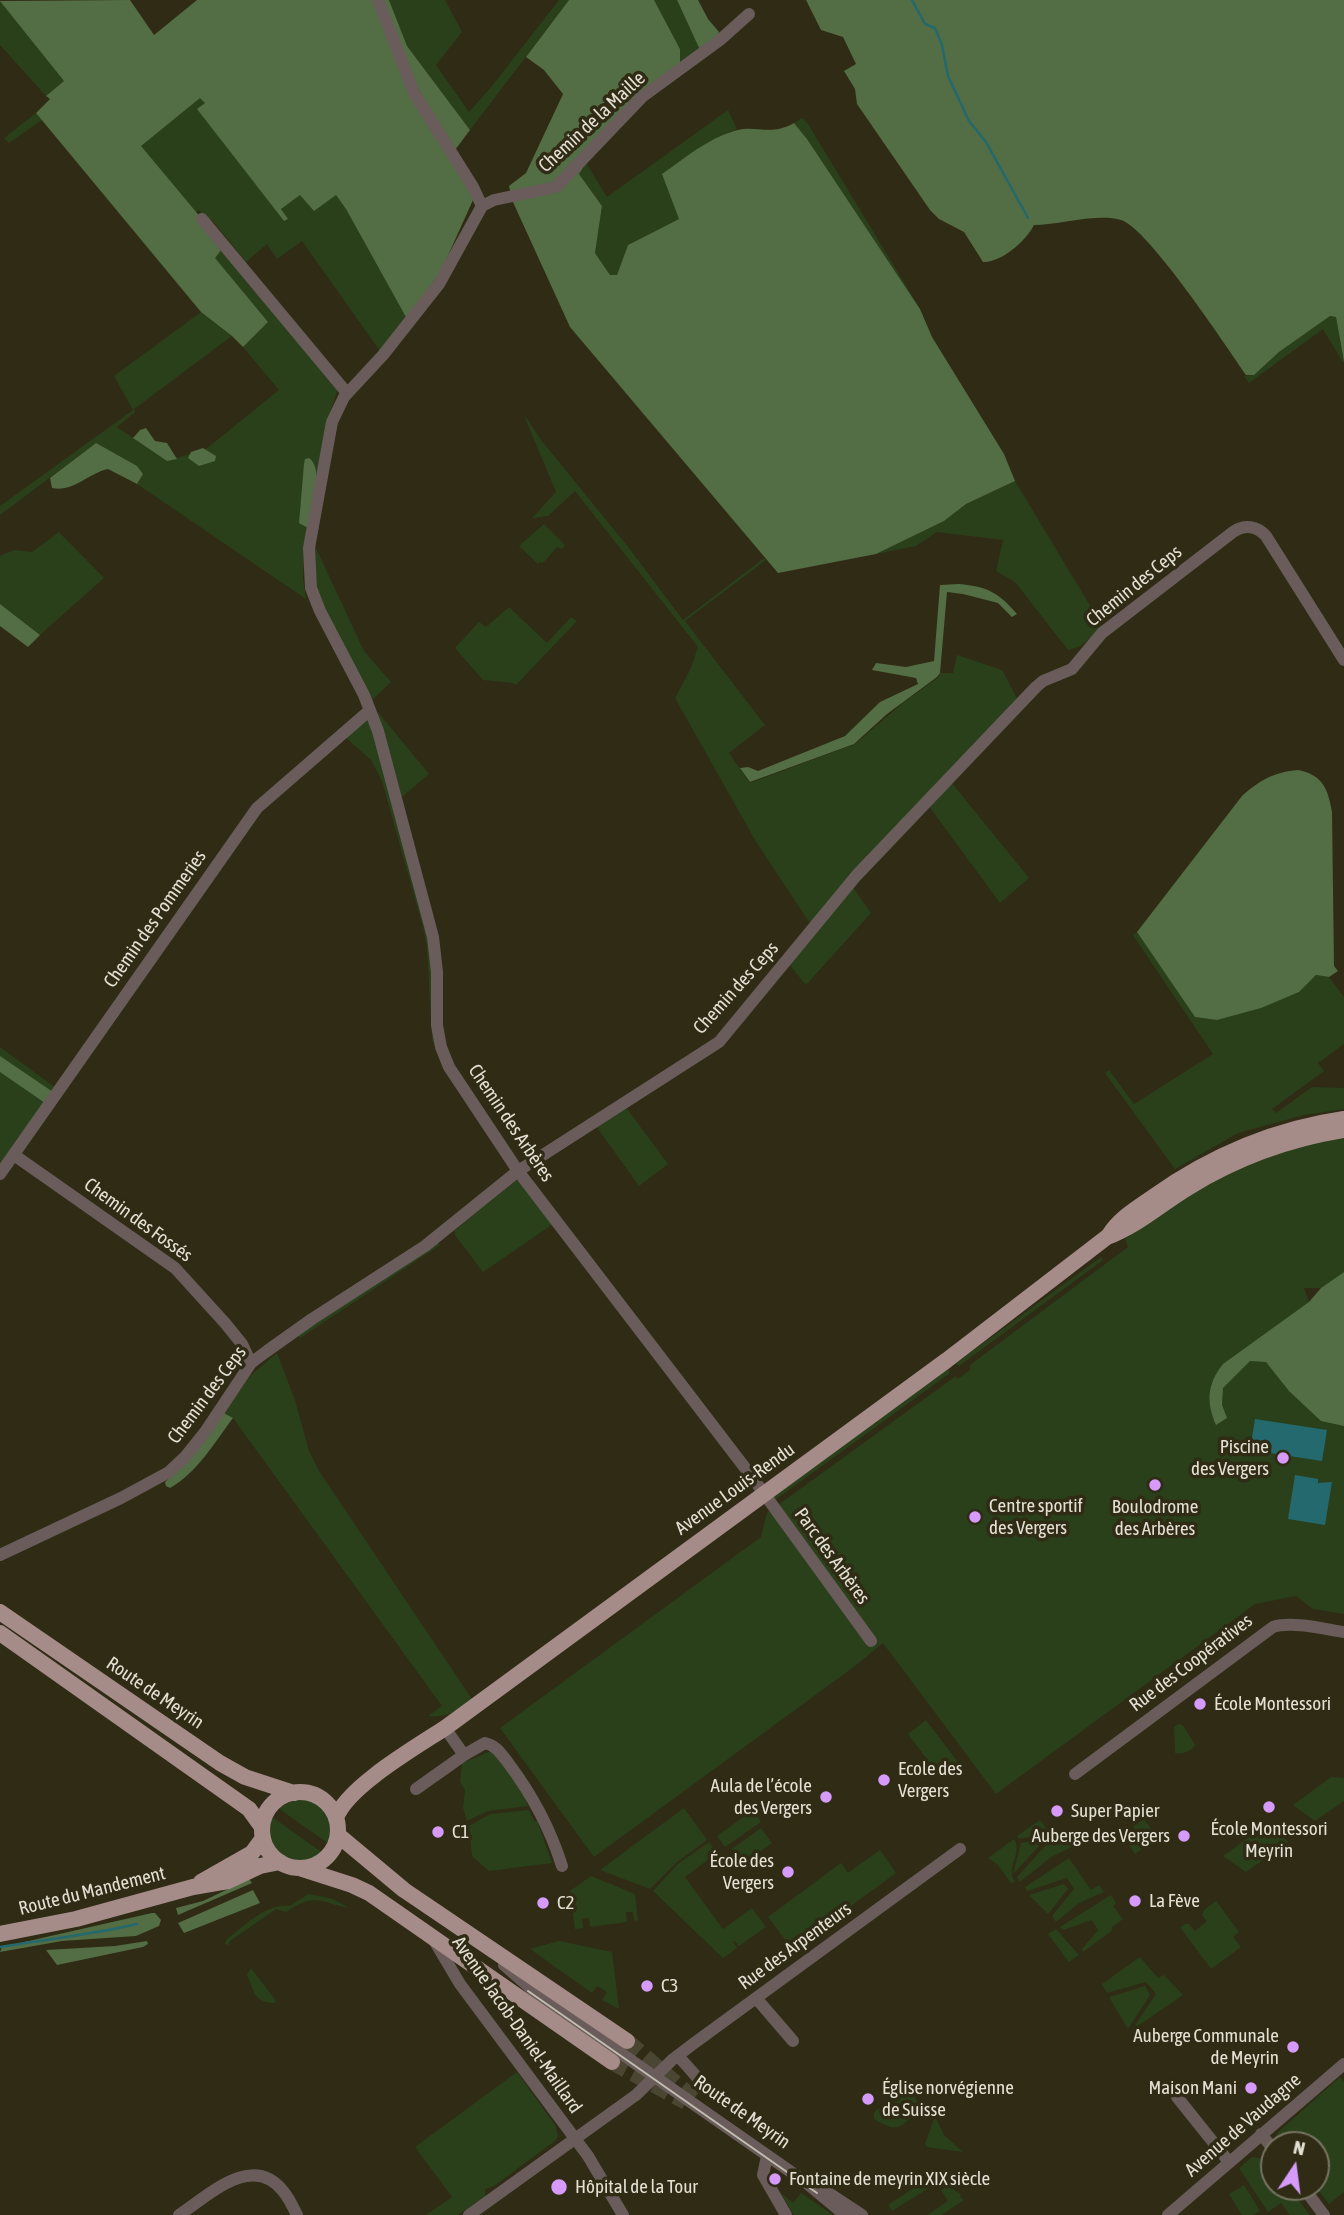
<!DOCTYPE html>
<html>
<head>
<meta charset="utf-8">
<style>
  body { margin:0 }
  #map { position:relative; width:1344px; height:2215px; overflow:hidden; background:#2f2b15; font-family:"Asap Condensed",sans-serif }
  canvas { display:block }
  .north { position:absolute; left:1260px; top:2131px; width:70px; height:70px; box-sizing:border-box; background:#2f2b15; border:2px solid #777461; border-radius:50%; rotate:13deg; font-size:19px; font-weight:700; line-height:28px; text-align:center; color:#e4e1d4 }
  .north::after { content:''; display:block; margin:auto; width:24px; height:32px; background:#d69bfa; clip-path:polygon(50% 0,100% 100%,50% 72%,0 100%) }
</style>
</head>
<body>
<div id="map">
<canvas width="1344" height="2215"></canvas>
<div class="north">N</div>
</div>
<script>
const ctx = document.querySelector('canvas').getContext('2d');
ctx.lineJoin = 'round';
function paint(path, color) {
  ctx.fillStyle = color;
  ctx.fill(path, 'evenodd');
}
function strokePath(path, color, width, dash) {
  ctx.strokeStyle = color;
  ctx.lineWidth = width;
  ctx.lineCap = dash ? 'butt' : 'round';
  ctx.setLineDash(dash || []);
  ctx.stroke(path);
}
function label(font, color, halo, rows, align = 'center') {
  ctx.font = font + ' "Asap Condensed",sans-serif';
  ctx.lineWidth = 7;
  ctx.setLineDash([]);
  ctx.textBaseline = 'middle';
  ctx.strokeStyle = halo;
  ctx.fillStyle = color;
  for (const [text, x, y, turn = 0] of rows) {
    ctx.save();
    ctx.translate(x, y);
    ctx.rotate((+turn || 0) * Math.PI / 180);
    ctx.textAlign = isNaN(turn) ? turn : align;
    if (halo) ctx.strokeText(text, 0, 0);
    ctx.fillText(text, 0, 0);
    ctx.restore();
  }
}
const green = new Path2D(`
  M 0,0 L 64,81 L 46,96 L 0,45 Z
  M 389,0 L 445,0 L 462,32 L 436,65 L 469,112 L 492,86 L 559,0 L 569,0 L 470,130 L 407,46 Z
  M 654,0 L 677,0 L 700,50 L 680,64 L 680,49 Z
  M 200,97 L 205,103 L 198,109 L 284,221 L 287,219 L 281,209 L 300,194 L 336,195 L 346,209 L 407,319 L 380,351 L 302,241 L 277,259 L 267,244 L 246,262 L 212,220 L 209,222 L 199,210 L 196,212 L 140,146 Z
  M 728,110 L 737,129 L 706,143 L 679,219 L 628,245 L 617,275 L 610,275 L 595,253 L 602,206 L 579,174 L 586,163 L 607,197 Z
  M 36,113 L 42,120 L 9,143 L 4,138 Z
  M 802,118 L 808,124 L 920,309 L 807,139 L 794,123 Z
  M 222,249 L 338,389 L 328,418 L 304,552 L 303,578 L 306,599 L 137,484 L 143,474 L 96,443 L 0,515 L 0,506 L 133,410 L 114,376 L 201,312 L 232,336 L 134,409 L 135,412 L 117,427 L 167,461 L 206,449 L 279,390 L 243,347 L 268,322 L 214,258 Z
  M 1330,316 L 1336,317 L 1344,364 L 1323,329 L 1249,383 L 1244,376 L 1254,375 L 1279,352 Z
  M 523,413 L 541,440 L 629,548 L 683,620 L 764,558 L 766,560 L 685,621 L 765,725 L 729,753 L 750,783 L 855,744 L 904,702 L 939,677 L 940,673 L 953,673 L 957,655 L 1002,670 L 1018,700 L 811,925 L 755,840 L 675,698 L 691,668 L 698,647 L 575,491 L 548,516 L 532,518 L 556,492 Z
  M 1015,481 L 1103,627 L 1081,646 L 1068,650 L 1015,582 L 996,571 L 1003,540 L 937,532 L 916,546 L 876,554 L 944,521 L 966,504 Z
  M 544,524 L 565,545 L 562,549 L 557,547 L 543,563 L 540,562 L 538,564 L 519,546 Z
  M 59,532 L 104,578 L 40,635 L 0,604 L 0,556 L 14,550 L 32,552 Z
  M 314,544 L 364,651 L 391,682 L 373,699 C 357,670 318,608 314,577 C 313,566 314,555 314,544 Z
  M 509,607 L 547,643 L 571,617 L 577,621 L 516,685 L 513,683 L 483,680 L 455,648 L 479,622 L 486,627 Z
  M 377,711 L 429,774 L 402,797 Z
  M 367,721 L 370,722 L 428,929 L 443,1069 L 432,1039 L 427,947 L 423,927 L 382,781 L 371,760 L 344,736 Z
  M 951,782 L 1029,878 L 1000,903 L 928,805 Z
  M 852,886 L 871,913 L 806,985 L 789,964 Z
  M 1137,932 L 1195,1017 L 1217,1020 L 1298,992 L 1316,975 L 1329,977 L 1344,997 L 1344,1044 L 1318,1063 L 1324,1071 L 1272,1109 L 1276,1113 L 1312,1087 L 1344,1088 L 1344,1109 L 1304,1115 L 1238,1133 L 1175,1169 L 1105,1073 L 1109,1070 L 1134,1104 L 1213,1054 L 1133,935 Z
  M 0,1047 L 56,1088 L 0,1168 Z
  M 625,1106 L 668,1164 L 639,1186 L 596,1126 Z
  M 1344,1137 L 1344,1272 L 1321,1288 L 1304,1288 L 1309,1302 L 1344,1324 L 1344,1614 L 1313,1609 L 1296,1596 L 1255,1604 L 996,1794 L 883,1643 L 855,1666 L 594,1857 L 500,1728 L 761,1537 L 767,1513 L 956,1376 L 958,1379 L 970,1370 L 970,1365 L 1128,1247 L 1125,1239 C 1175,1205 1223,1170 1281,1151 C 1301,1144 1323,1142 1344,1137 Z
  M 518,1179 L 553,1224 L 483,1272 L 455,1235 L 455,1230 Z
  M 437,1242 L 440,1245 L 300,1338 L 297,1334 Z
  M 1101,1257 L 1103,1260 L 959,1366 L 956,1363 Z
  M 277,1353 L 295,1400 L 309,1451 L 319,1471 L 472,1699 C 455,1710 450,1718 428,1716 L 442,1706 L 233,1418 L 224,1413 L 250,1376 Z
  M 948,1369 L 950,1373 L 775,1500 L 773,1496 Z
  M 926,1720 L 960,1765 L 942,1779 L 908,1734 Z
  M 1178,1724 L 1183,1725 L 1195,1745 C 1192,1751 1182,1755 1175,1753 L 1174,1727 Z
  M 491,1751 L 495,1752 L 523,1794 L 528,1806 L 488,1811 L 467,1821 L 463,1808 L 465,1790 L 460,1782 L 462,1763 Z
  M 1331,1777 L 1344,1778 L 1344,1801 L 1315,1821 L 1293,1805 Z
  M 296,1799 C 321,1797 338,1820 329,1844 L 278,1808 Z
  M 684,1808 L 707,1840 L 677,1862 L 650,1889 L 600,1870 Z
  M 529,1810 L 534,1821 L 537,1821 L 552,1863 L 489,1871 L 472,1856 L 469,1826 L 490,1814 Z
  M 753,1810 L 761,1822 L 725,1847 L 717,1836 Z
  M 272,1817 L 323,1853 C 296,1875 259,1850 272,1817 Z
  M 1144,1819 L 1158,1838 L 1135,1854 L 1126,1841 L 1137,1833 L 1133,1827 Z
  M 1040,1820 L 1057,1842 L 1065,1837 L 1072,1847 L 1051,1857 L 1020,1882 L 1017,1877 L 1047,1844 L 1040,1835 L 1019,1839 L 1017,1836 Z
  M 1272,1821 L 1288,1842 L 1246,1872 L 1223,1856 Z
  M 761,1828 L 772,1843 L 744,1864 L 732,1849 Z
  M 1014,1839 C 1023,1854 1005,1867 1015,1882 L 1011,1883 L 997,1864 L 988,1858 Z
  M 1039,1840 L 1041,1844 L 1013,1874 L 1021,1843 Z
  M 709,1842 L 717,1853 L 685,1877 L 723,1929 L 752,1908 L 766,1927 L 739,1946 L 735,1941 L 733,1942 L 737,1948 L 723,1958 L 653,1891 L 678,1864 Z
  M 880,1850 L 896,1873 L 792,1949 L 768,1917 L 841,1863 L 848,1873 Z
  M 1069,1858 L 1091,1890 L 1099,1885 L 1104,1892 L 1079,1903 L 1056,1922 L 1052,1916 L 1074,1889 L 1067,1878 L 1027,1891 L 1025,1887 Z
  M 591,1876 L 635,1894 L 638,1920 L 634,1921 L 633,1912 L 626,1912 L 627,1922 L 590,1927 L 589,1918 L 582,1919 L 583,1928 L 575,1929 L 570,1891 Z
  M 1064,1884 L 1068,1889 L 1048,1914 L 1029,1895 Z
  M 308,1894 L 333,1899 L 349,1908 C 320,1902 315,1892 286,1912 L 276,1909 L 230,1941 L 228,1945 L 225,1944 L 226,1940 C 245,1926 265,1903 290,1906 Z
  M 1111,1895 L 1116,1903 L 1113,1906 L 1123,1919 L 1111,1928 L 1113,1930 L 1083,1952 L 1082,1949 L 1098,1930 L 1092,1920 L 1063,1930 L 1060,1927 Z
  M 1216,1901 L 1239,1932 L 1233,1937 L 1241,1947 L 1211,1969 L 1180,1927 L 1185,1924 L 1189,1924 L 1195,1931 L 1207,1921 L 1202,1915 L 1204,1910 Z
  M 1056,1929 L 1079,1955 L 1069,1962 L 1048,1934 Z
  M 559,1941 L 612,1952 L 619,2009 L 602,2000 L 607,1992 L 597,1986 L 592,1993 L 530,1949 Z
  M 1140,1957 L 1158,1978 L 1164,1975 L 1183,1995 L 1132,2030 L 1156,1994 L 1146,1982 L 1107,1993 L 1102,1984 Z
  M 251,1968 L 276,2001 L 274,2003 C 253,2002 255,1992 247,1975 Z
  M 1145,1986 L 1150,1995 L 1128,2029 L 1109,1997 Z
  M 517,2072 L 555,2125 L 558,2135 L 556,2140 L 494,2186 L 485,2189 L 485,2196 L 458,2215 L 426,2215 L 452,2197 L 415,2147 Z
  M 1340,2077 L 1344,2082 L 1344,2192 L 1329,2204 L 1316,2187 L 1316,2145 L 1284,2145 L 1276,2134 Z
  M 905,2089 L 913,2093 L 921,2109 L 920,2111 C 898,2127 900,2134 874,2119 L 874,2112 Z
  M 935,2116 L 944,2135 L 963,2152 L 927,2147 L 925,2144 Z
  M 1252,2157 L 1266,2159 L 1274,2169 L 1274,2187 L 1288,2187 L 1310,2215 L 1290,2215 L 1281,2203 L 1268,2212 L 1239,2168 Z
  M 932,2176 L 937,2183 L 892,2211 L 888,2205 Z
  M 1244,2185 L 1260,2211 L 1253,2215 L 1242,2215 L 1229,2194 Z
  M 947,2186 L 961,2194 L 960,2197 L 964,2200 L 941,2215 L 927,2215 L 948,2201 L 941,2190 Z
  M 780,2192 L 793,2203 L 801,2193 L 833,2215 L 794,2215 Z`);
const forest = new Path2D(`
  M 130,0 L 154,35 L 197,0 L 373,0 L 470,189 L 473,200 L 441,271 L 407,319 L 346,209 L 336,195 L 314,211 L 300,195 L 281,209 L 288,219 L 284,221 L 197,109 L 205,103 L 200,98 L 141,146 L 202,219 L 222,249 L 215,258 L 268,322 L 243,347 L 232,336 L 201,312 L 36,113 L 50,99 L 46,96 L 64,81 L 0,1 Z
  M 381,0 L 389,0 L 407,46 L 470,130 L 455,150 L 417,91 Z
  M 569,0 L 654,0 L 680,49 L 680,64 L 557,182 L 511,194 L 509,186 L 526,173 L 563,94 L 544,70 L 526,57 Z
  M 677,0 L 698,0 L 708,19 L 719,32 L 717,38 L 700,50 Z
  M 806,0 L 1344,0 L 1344,362 L 1336,317 L 1330,316 L 1279,352 L 1254,375 L 1246,375 C 1226,346 1148,228 1121,220 C 1097,213 1060,225 1034,225 C 1027,240 1001,263 983,262 L 964,232 L 939,219 L 930,210 L 857,104 L 855,89 L 844,71 L 856,64 L 843,37 L 821,30 Z
  M 794,123 L 807,139 L 920,309 L 932,337 L 1004,454 L 1015,481 L 966,504 L 944,521 L 876,554 L 778,573 L 570,327 L 512,200 L 552,192 L 586,163 L 579,174 L 602,206 L 595,253 L 610,275 L 617,275 L 628,245 L 679,219 L 662,174 C 685,158 707,139 734,131 C 756,124 769,137 794,123 Z
  M 146,428 L 155,441 L 167,443 L 177,459 L 167,461 L 133,438 L 140,430 Z
  M 96,443 L 137,466 L 143,474 L 137,484 L 108,469 C 89,473 72,493 52,488 L 50,478 Z
  M 203,448 L 216,456 L 215,461 L 199,466 L 188,458 L 191,452 Z
  M 309,458 C 325,469 311,510 308,528 L 299,523 L 304,464 L 305,459 Z
  M 959,584 C 988,587 998,592 1017,614 L 1012,617 L 998,603 L 963,594 L 947,592 L 940,673 L 937,677 L 887,714 L 854,744 L 750,782 L 740,768 L 748,767 L 758,771 L 845,736 L 880,702 L 918,684 L 916,678 L 872,670 L 876,663 L 906,667 L 934,661 L 940,585 Z
  M 0,604 L 40,635 L 28,647 L 0,626 Z
  M 1298,770 C 1323,775 1328,789 1332,812 L 1334,966 L 1338,971 L 1329,977 L 1316,975 L 1299,992 L 1261,1008 L 1217,1020 L 1195,1017 L 1137,932 L 1242,796 C 1260,780 1274,772 1298,770 Z
  M 0,1056 L 53,1092 L 45,1103 L 0,1072 Z
  M 1344,1272 L 1344,1426 L 1321,1421 L 1289,1391 L 1266,1362 L 1250,1361 L 1223,1388 L 1222,1405 L 1227,1418 L 1216,1425 C 1206,1402 1207,1384 1223,1364 L 1309,1302 L 1321,1288 Z
  M 224,1413 L 233,1418 C 215,1442 197,1473 170,1488 L 166,1486 L 165,1482 L 188,1461 Z
  M 249,1879 L 252,1883 L 178,1915 L 176,1908 L 203,1901 Z
  M 253,1890 L 260,1903 L 184,1933 L 178,1923 Z
  M 152,1913 L 155,1913 L 161,1920 L 159,1926 L 136,1936 L 62,1941 L 0,1952 L 2,1947 Z
  M 147,1941 L 148,1944 L 143,1947 L 57,1965 L 46,1950 L 115,1946 Z`);
const water = new Path2D(`
  M 1255,1419 L 1327,1430 L 1322,1461 L 1250,1450 Z
  M 1295,1475 L 1318,1479 L 1318,1483 L 1332,1482 L 1325,1525 L 1288,1519 Z`);
const stream = new Path2D(`
  M 912,0 L 925,24 L 935,28 L 942,45 L 948,76 L 969,121 L 986,142 L 1028,218
  M 0,1947 C 46,1939 92,1935 137,1924`);
const majorTunnel = new Path2D(`
  M 627,2041 L 694,2099
  M 612,2062 L 686,2102`);
const minor = new Path2D(`
  M 378,0 L 414,93 L 473,187 L 482,206 L 439,284 L 383,355 L 344,397 L 332,422 L 309,548 L 311,588 L 320,611 L 364,695 L 378,731 L 433,937 L 437,972 L 437,1025 L 441,1047 L 449,1067 L 518,1171 L 752,1477 L 871,1641
  M 482,206 L 494,200 L 556,187 L 642,97 L 720,40 L 749,14
  M 202,219 L 347,393
  M 14,1155 L 175,1268 L 225,1323 L 242,1344 L 251,1363
  M 0,1174 L 257,808 L 370,710
  M 0,1555 L 121,1498 L 169,1472 L 185,1457 L 205,1432 L 251,1363 L 267,1351 L 312,1319 L 425,1246 L 518,1171 L 719,1042 L 856,876 L 1036,687 L 1043,681 L 1072,669 L 1102,633 L 1233,532 C 1245,524 1257,526 1266,536 L 1344,660
  M 445,1728 L 464,1755 L 485,1743 C 497,1746 501,1754 509,1764 C 533,1796 550,1828 562,1866
  M 1075,1774 L 1273,1627 C 1292,1621 1324,1629 1344,1632
  M 416,1789 L 464,1755
  M 435,1942 L 460,1984 L 588,2156 L 623,2215
  M 504,1965 L 543,1999 L 804,2181 L 845,2215
  M 756,1998 L 793,2041
  M 677,2056 C 689,2065 700,2085 712,2090
  M 1177,2097 L 1229,2162
  M 1261,2134 L 1274,2150
  M 767,2156 L 763,2175 L 786,2215
  M 1303,2187 L 1324,2215
  M 824,2190 L 862,2215
  M 179,2215 C 208,2196 252,2152 283,2191 C 289,2198 293,2207 297,2215
  M 469,2215 L 636,2095 L 672,2060 L 693,2044 L 960,1849
  M 1168,2215 L 1344,2064`);
const major = new Path2D(`
  M 1109,1235 C 1120,1218 1136,1209 1153,1197 C 1211,1156 1274,1129 1344,1119
  M 0,1612 L 220,1763 L 245,1777 L 294,1793
  M 0,1633 L 249,1809 L 262,1827
  M262 1830a38 38 0 1 1 76 0a38 38 0 1 1-76 0Z
  M 336,1818 C 347,1787 416,1747 445,1728 L 947,1360 L 1107,1237 C 1137,1226 1162,1203 1189,1187 C 1238,1157 1288,1139 1344,1130
  M 338,1835 L 404,1890 L 627,2041
  M 299,1868 L 352,1885 L 369,1893 L 612,2062
  M 201,1882 L 252,1853 L 263,1838
  M 0,1934 L 76,1919 L 193,1887 L 228,1881 L 260,1866 L 280,1862`);
const tram = new Path2D(`
  M 528,1991 L 817,2193`);
const markers = [
  [1283,1458,7,"#d69bfa"],
  [1155,1485,7,"#d69bfa"],
  [975,1517,7,"#d69bfa"],
  [1200,1704,7,"#d69bfa"],
  [884,1780,7,"#d69bfa"],
  [826,1797,7,"#d69bfa"],
  [1269,1807,7,"#d69bfa"],
  [1057,1811,7,"#d69bfa"],
  [438,1832,7,"#d69bfa"],
  [1184,1836,7,"#d69bfa"],
  [788,1872,7,"#d69bfa"],
  [1135,1901,7,"#d69bfa"],
  [543,1903,7,"#d69bfa"],
  [647,1986,7,"#d69bfa"],
  [1293,2047,7,"#d69bfa"],
  [1251,2088,7,"#d69bfa"],
  [868,2099,7,"#d69bfa"],
  [775,2179,7,"#d69bfa"],
  [559,2187,9,"#d69bfa"]
];
const streetNames = [
  ["Chemin de la Maille",592,122,-43],
  ["Chemin des Ceps",1134,586,-39],
  ["Chemin des Pommeries",155,919,-55],
  ["Chemin des Ceps",736,988,-48],
  ["Chemin des Arbères",511,1123,56],
  ["Chemin des Fossés",138,1220,36],
  ["Chemin des Ceps",207,1395,-53],
  ["Avenue Louis-Rendu",735,1489,-36],
  ["Parc des Arbères",832,1556,54],
  ["Rue des Coopératives",1191,1663,-37],
  ["Route de Meyrin",155,1693,34],
  ["Route du Mandement",92,1891,-14],
  ["Rue des Arpenteurs",795,1946,-36],
  ["Avenue Jacob-Daniel-Maillard",517,2025,55],
  ["Route de Meyrin",742,2112,35],
  ["Avenue de Vaudagne",1243,2125,-41]
];
const poiNames = [
  ["Piscine",1269,1447,"right"],
  ["des Vergers",1269,1469,"right"],
  ["Centre sportif",989,1506],
  ["des Vergers",989,1528],
  ["Boulodrome",1155,1507,"center"],
  ["des Arbères",1155,1529,"center"],
  ["École Montessori",1214,1704],
  ["Ecole des",898,1769],
  ["Vergers",898,1791],
  ["Aula de l’école",812,1786,"right"],
  ["des Vergers",812,1808,"right"],
  ["Super Papier",1071,1811],
  ["École Montessori",1269,1829,"center"],
  ["Meyrin",1269,1851,"center"],
  ["C1",452,1832],
  ["Auberge des Vergers",1170,1836,"right"],
  ["École des",774,1861,"right"],
  ["Vergers",774,1883,"right"],
  ["La Fève",1149,1901],
  ["C2",557,1903],
  ["C3",661,1986],
  ["Auberge Communale",1279,2036,"right"],
  ["de Meyrin",1279,2058,"right"],
  ["Église norvégienne",882,2088],
  ["de Suisse",882,2110],
  ["Maison Mani",1237,2088,"right"],
  ["Fontaine de meyrin XIX siècle",789,2179],
  ["Hôpital de la Tour",575,2187]
];
paint(green, '#2a401b');
paint(forest, '#536d44');
paint(water, '#24696e');
strokePath(stream, '#24696e', 2.5);
strokePath(majorTunnel, '#4a4632', 16, [16, 8]);
strokePath(minor, '#695c5a', 12);
strokePath(major, '#a68c88', 16);
strokePath(tram, '#c1beb0', 2);
for (const [x, y, r, color] of markers) {
  const dot = new Path2D();
  dot.arc(x, y, r, 0, 2 * Math.PI);
  ctx.fillStyle = color;
  ctx.fill(dot);
  strokePath(dot, '#2f2b15', 2.5);
}
label('19px', '#e4e1d4', '#2f2b15', streetNames);
label('19px', '#e4e1d4', '#2f2b15', poiNames, 'left');
</script>
</body>
</html>
